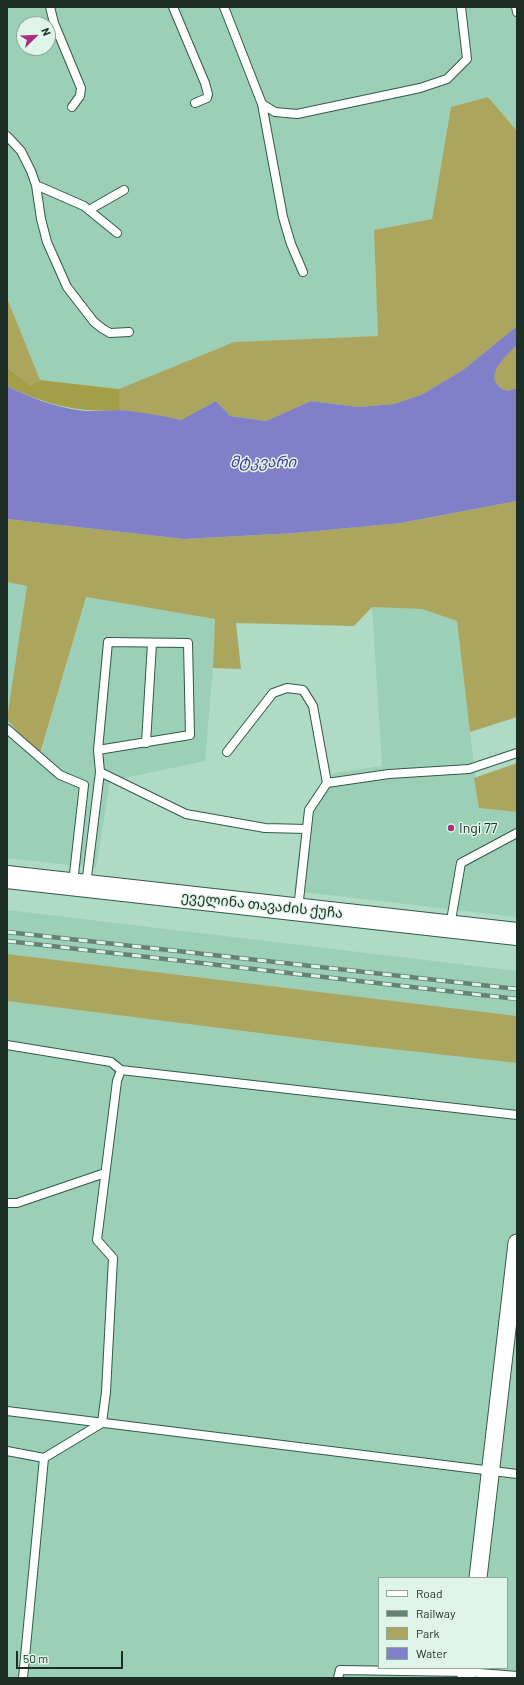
<!DOCTYPE html>
<html>
<head>
<meta charset="utf-8">
<style>
  body { margin:0 }
  #map { position:relative; width:524px; height:1685px; overflow:hidden; background:#afdac5; font-family:Barlow,sans-serif }
  canvas { display:block }
  .frame { position:absolute; inset:0; border:8px solid #1c2d25; pointer-events:none }
  .legend { position:absolute; left:378px; top:1577px; width:130px; height:92px; box-sizing:border-box; background:#e0f5ea; border:1px solid #92a59b; margin:0; padding:5px 7px; list-style:none; font-size:12px; color:#1c2d25 }
  .legend li { display:flex; align-items:center; gap:8px; height:20px }
  .legend b { width:20px; border:1px solid #92a59b }
  .north { position:absolute; left:16px; top:16px; width:40px; height:40px; box-sizing:border-box; background:#e0f5ea; border:1px solid #92a59b; border-radius:50%; rotate:67deg; font-size:11px; font-weight:700; line-height:16px; text-align:center; color:#1c2d25 }
  .north::after { content:''; display:block; margin:auto; width:14px; height:18px; background:#aa2f81; clip-path:polygon(50% 0,100% 100%,50% 72%,0 100%) }
  .scale { position:absolute; left:16px; top:1651px; width:107px; height:18px; box-sizing:border-box; border:2px solid #1c2d25; border-top:0; padding-left:5px; font-size:12px; line-height:14px; white-space:nowrap; color:#1c2d25; -webkit-text-stroke:3px #e0f5ea; paint-order:stroke }
</style>
</head>
<body>
<div id="map">
<canvas width="524" height="1685"></canvas>
<div class="frame"></div>
<ul class="legend">
<li><b style="height:5px;background:#fff"></b>Road</li>
<li><b style="height:5px;background:#658374"></b>Railway</li>
<li><b style="height:11px;background:#aba55d"></b>Park</li>
<li><b style="height:11px;background:#817fc7"></b>Water</li>
</ul>
<div class="north">N</div>
<div class="scale">50 m</div>
</div>
<script>
const ctx = document.querySelector('canvas').getContext('2d');
ctx.lineJoin = 'round';
function paint(path, color) {
  ctx.fillStyle = color;
  ctx.fill(path, 'evenodd');
}
function strokePath(path, color, width, dash) {
  ctx.strokeStyle = color;
  ctx.lineWidth = width;
  ctx.lineCap = dash ? 'butt' : 'round';
  ctx.setLineDash(dash || []);
  ctx.stroke(path);
}
function label(font, color, halo, rows, align = 'center') {
  ctx.font = font + ' Barlow,"Noto Sans Georgian",sans-serif';
  ctx.lineWidth = 3;
  ctx.setLineDash([]);
  ctx.textBaseline = 'middle';
  ctx.strokeStyle = halo;
  ctx.fillStyle = color;
  for (const [text, x, y, turn = 0] of rows) {
    ctx.save();
    ctx.translate(x, y);
    ctx.rotate((+turn || 0) * Math.PI / 180);
    ctx.textAlign = isNaN(turn) ? turn : align;
    if (halo) ctx.strokeText(text, 0, 0);
    ctx.fillText(text, 0, 0);
    ctx.restore();
  }
}
const built = new Path2D(`
  M 7,7 L 517,7 L 517,131 L 488,97 L 451,107 L 432,219 L 374,230 L 378,336 L 234,342 L 119,389 L 40,380 L 7,298 ZM 24,24 L 48,24 L 48,48 L 24,48 Z
  M 7,582 L 27,586 L 7,719 L 40,756 L 86,597 L 215,619 L 213,668 L 205,761 L 110,781 L 96,868 L 7,858 Z
  M 372,607 L 422,609 L 457,621 L 479,808 L 517,812 L 517,917 L 294,891 L 305,806 L 333,773 L 382,766 Z
  M 7,910 L 517,971 L 517,1016 L 7,954 Z
  M 7,1001 L 338,1043 L 517,1063 L 517,1678 L 7,1678 ZM 379,1578 L 507,1578 L 507,1668 L 379,1668 Z`);
const green = new Path2D(`
  M 488,97 L 517,131 L 517,326 L 463,370 L 421,395 L 394,404 L 359,407 L 311,401 L 266,421 L 230,416 L 216,401 L 181,420 L 168,417 L 119,410 L 119,389 L 234,342 L 378,336 L 374,230 L 432,219 L 451,107 Z
  M 7,298 L 40,380 L 30,385 L 7,367 Z
  M 517,345 L 517,388 L 507,391 C 479,379 504,357 517,345 Z
  M 517,501 L 517,717 L 470,732 L 457,621 L 422,609 L 372,607 L 354,626 L 236,623 L 241,669 L 213,668 L 215,619 L 86,597 L 39,757 L 7,719 L 27,586 L 7,582 L 7,519 L 184,539 L 296,533 L 401,523 Z
  M 517,763 L 517,812 L 479,808 L 474,778 Z
  M 7,954 L 517,1016 L 517,1063 L 338,1043 L 7,1001 Z`);
const forest = new Path2D(`
  M 7,367 L 30,385 L 40,380 L 119,389 L 119,410 C 76,413 45,404 7,386 Z`);
const water = new Path2D(`
  M 517,326 L 517,345 C 505,357 479,379 507,391 L 517,388 L 517,501 L 401,523 L 296,533 L 184,539 L 7,519 L 7,386 C 29,397 52,406 77,410 C 91,412 105,410 120,410 C 140,412 161,415 181,420 L 216,401 L 230,416 L 266,421 L 311,401 L 359,407 L 394,404 L 421,395 L 463,370 Z`);
const lane = new Path2D(`
  M 50,7 L 54,23 L 81,88 L 80,96 L 72,107
  M 173,7 L 205,83 L 208,94 L 207,98 L 195,103
  M 224,7 L 262,104 L 283,217 L 291,244 L 303,272
  M 516,7 L 517,12
  M 262,104 L 275,112 L 297,114 L 420,88 L 447,79 L 467,59 L 461,7
  M 7,136 L 21,151 L 31,171 L 36,185 L 41,219 L 47,242 L 67,287 L 94,322 L 103,329 L 110,333 L 129,332
  M 36,185 L 84,206 L 117,233
  M 89,210 L 124,190
  M 7,729 L 60,775 L 84,785 L 73,883
  M 146,743 L 152,643
  M 227,752 L 273,693 L 287,688 L 303,690 L 313,706 L 327,783 L 309,810 L 298,909
  M 100,772 L 186,814 L 265,828 L 307,829
  M 327,783 L 389,774 L 469,769 L 517,753
  M 86,885 L 100,772 L 98,750 L 108,642 L 188,643 L 190,735 L 98,750
  M 450,926 L 461,863 L 517,833
  M 7,1045 L 111,1062 L 121,1070 L 517,1115
  M 7,1203 L 17,1203 L 105,1173
  M 7,1411 L 517,1474
  M 7,1451 L 44,1458 L 23,1678
  M 44,1458 L 102,1423 L 106,1392 L 113,1258 L 97,1240 L 117,1081 L 121,1070
  M 338,1678 L 340,1670 L 467,1672 L 517,1676`);
const street = new Path2D(`
  M 478,1578 L 517,1243
  M 466,1678 L 467,1668`);
const secondary = new Path2D(`
  M 7,877 L 517,934`);
const rail = new Path2D(`
  M 7,932 L 517,989
  M 7,941 L 517,999`);
const markers = [
  [451,828,4,"#aa2f81"]
];
const poiNames = [
  ["Ingi 77",459,828]
];
const streetNames = [
  ["ეველინა თავაძის ქუჩა",262,905,6]
];
const waterNames = [
  ["მტკვარი",263,462]
];
paint(built, '#9ccfb7');
paint(green, '#aba55d');
paint(forest, '#a59e48');
paint(water, '#817fc7');
strokePath(lane, '#325948', 10);
strokePath(street, '#325948', 19);
strokePath(secondary, '#325948', 24);
strokePath(lane, '#fff', 8);
strokePath(street, '#fff', 17);
strokePath(secondary, '#fff', 22);
strokePath(rail, '#658374', 4.5);
strokePath(rail, '#e0f5ea', 3, [9]);
for (const [x, y, r, color] of markers) {
  const dot = new Path2D();
  dot.arc(x, y, r, 0, 2 * Math.PI);
  ctx.fillStyle = color;
  ctx.fill(dot);
  strokePath(dot, '#e0f5ea', 1.5);
}
label('14px', '#1c2d25', '#e0f5ea', poiNames, 'left');
label('14px', '#1c2d25', '#e0f5ea', streetNames);
label('italic 15px', '#453a92', '#e0f5ea', waterNames);
</script>
</body>
</html>
